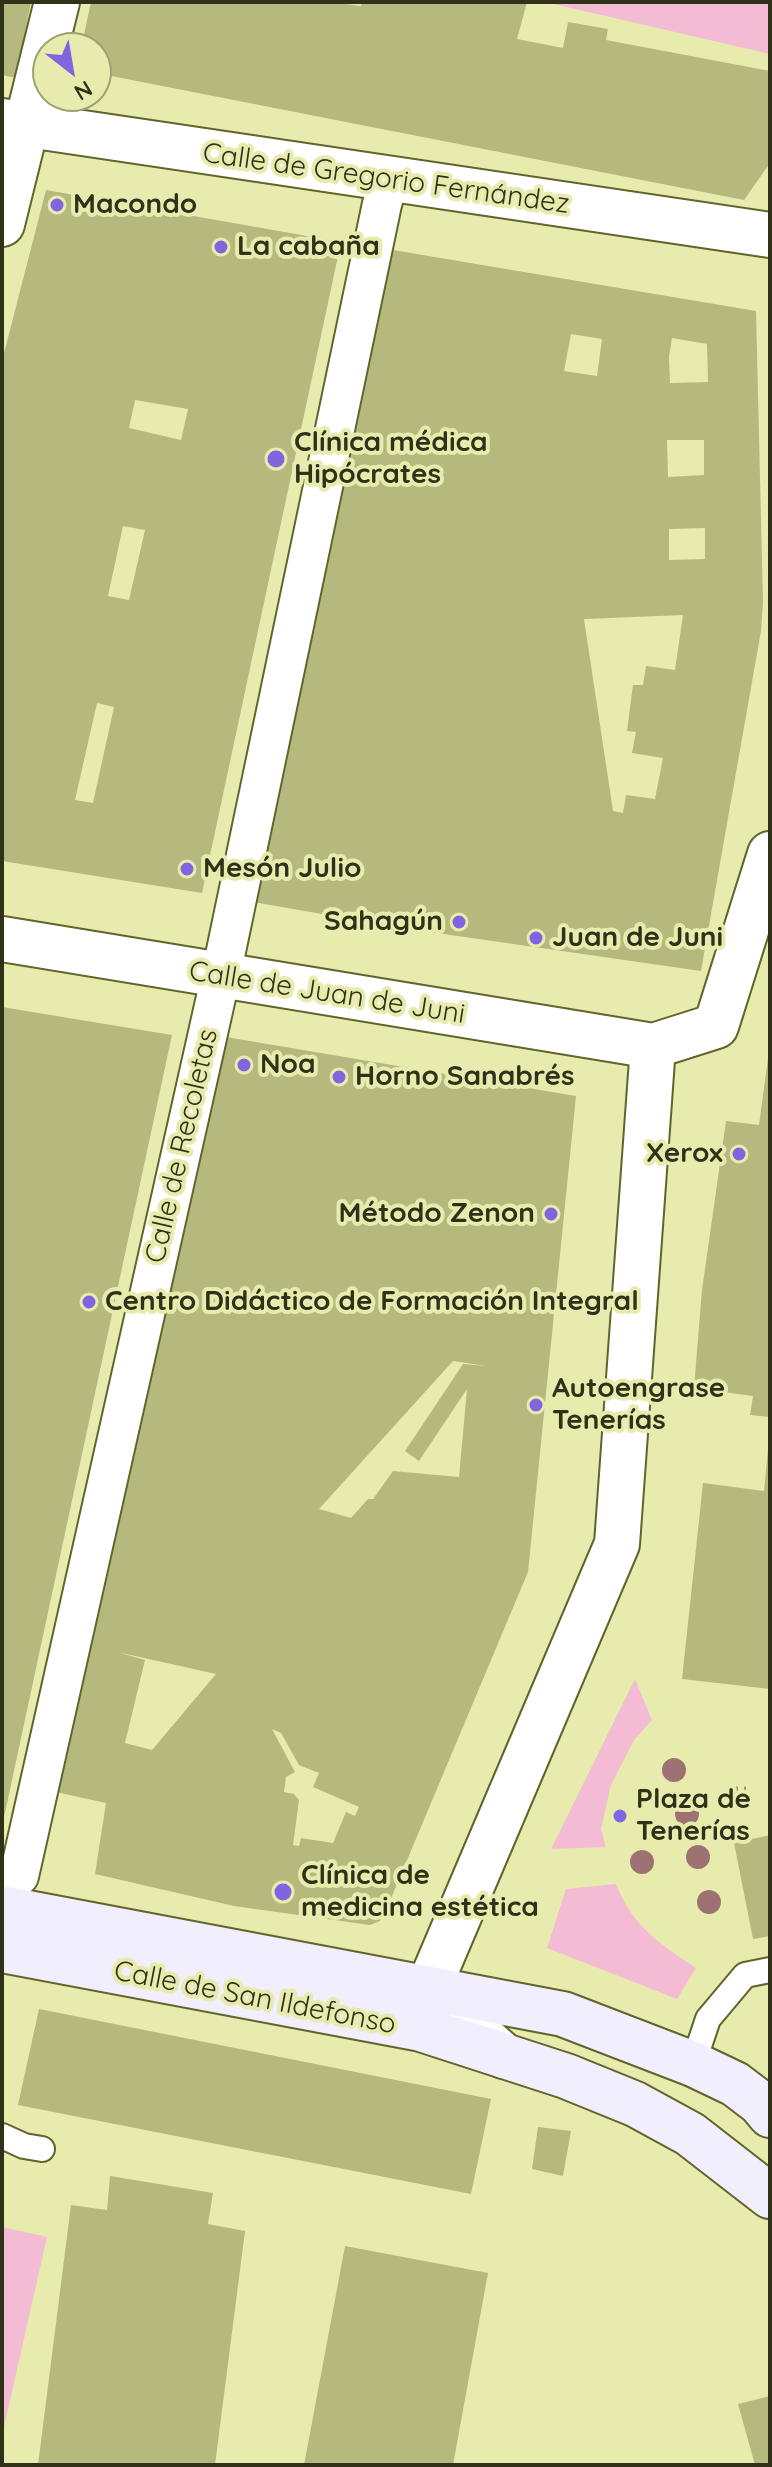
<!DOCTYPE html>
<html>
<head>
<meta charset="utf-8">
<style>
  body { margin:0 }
  #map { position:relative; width:772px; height:2467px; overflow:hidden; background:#e7ebae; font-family:Quicksand,sans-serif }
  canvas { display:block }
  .frame { position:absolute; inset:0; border:4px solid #303119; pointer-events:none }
  .north { position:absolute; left:32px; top:32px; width:80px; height:80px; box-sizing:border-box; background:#e7ebae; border:2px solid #9ea172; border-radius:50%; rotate:149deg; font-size:22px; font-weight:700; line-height:32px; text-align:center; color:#303119 }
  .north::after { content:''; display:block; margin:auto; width:28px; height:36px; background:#8165e0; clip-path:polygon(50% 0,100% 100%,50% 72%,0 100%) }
</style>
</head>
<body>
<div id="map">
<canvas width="772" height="2467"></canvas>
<div class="frame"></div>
<div class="north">N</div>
</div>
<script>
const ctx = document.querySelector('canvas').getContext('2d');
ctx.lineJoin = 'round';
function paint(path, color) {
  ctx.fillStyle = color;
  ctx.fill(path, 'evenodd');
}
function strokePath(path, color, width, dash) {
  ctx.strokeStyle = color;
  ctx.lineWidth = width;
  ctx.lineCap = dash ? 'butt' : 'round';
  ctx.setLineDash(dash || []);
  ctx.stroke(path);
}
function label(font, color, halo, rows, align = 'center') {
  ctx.font = font + ' Quicksand,sans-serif';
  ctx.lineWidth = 8;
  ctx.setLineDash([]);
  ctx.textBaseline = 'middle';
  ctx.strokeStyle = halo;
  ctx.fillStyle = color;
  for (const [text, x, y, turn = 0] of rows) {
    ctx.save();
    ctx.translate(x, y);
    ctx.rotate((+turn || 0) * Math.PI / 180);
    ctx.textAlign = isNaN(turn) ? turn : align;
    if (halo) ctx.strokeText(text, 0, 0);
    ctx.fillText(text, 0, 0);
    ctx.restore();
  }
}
const green = new Path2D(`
  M 545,2 L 770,2 L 770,54 Z
  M 635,1679 L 652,1720 L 634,1740 L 611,1785 L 601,1829 L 606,1847 L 551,1849 Z
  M 616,1884 C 632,1926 660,1944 696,1968 L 677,1999 L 547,1948 L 566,1889 Z
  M 2,2227 L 47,2237 L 2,2436 Z`);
const building = new Path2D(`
  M 2,2 L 31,2 L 16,78 L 2,75 Z
  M 91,2 L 331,2 L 361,6 L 362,2 L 527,2 L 517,39 L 563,48 L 568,22 L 608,29 L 606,40 L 770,71 L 770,163 L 744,200 L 96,73 L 96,48 L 81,48 Z
  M 46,190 L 341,242 L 202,893 L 2,861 L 2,361 ZM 135,400 L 188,409 L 181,440 L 129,428 ZM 123,526 L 145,530 L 129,600 L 108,596 ZM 97,703 L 114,707 L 93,803 L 75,800 Z
  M 393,250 L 756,311 L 763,602 L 761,631 L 701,971 L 402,928 L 253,902 ZM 571,334 L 602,339 L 597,376 L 564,371 ZM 672,338 L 707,344 L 708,382 L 670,383 L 669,357 ZM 667,440 L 704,440 L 704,475 L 668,477 ZM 705,528 L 705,559 L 669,560 L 669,529 ZM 683,615 L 675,670 L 646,666 L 643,685 L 633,685 L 627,731 L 636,732 L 632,753 L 663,758 L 655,799 L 626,795 L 623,813 L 613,811 L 584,619 Z
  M 2,1007 L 172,1035 L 3,1822 L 2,1821 Z
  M 220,1036 L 576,1096 L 528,1572 L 384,1915 L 380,1921 L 370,1925 L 234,1906 L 95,1874 L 106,1803 L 56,1792 ZM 453,1361 L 487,1366 L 463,1364 L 405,1451 L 419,1461 L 467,1389 L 459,1477 L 393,1471 L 373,1499 L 368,1499 L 351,1518 L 319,1509 ZM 117,1652 L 216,1674 L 152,1750 L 125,1743 L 145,1660 ZM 272,1729 L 281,1733 L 299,1765 L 319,1773 L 313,1787 L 359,1807 L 355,1816 L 346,1812 L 333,1843 L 301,1838 L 299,1846 L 293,1845 L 299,1800 L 294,1794 L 284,1792 L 286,1777 L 295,1772 Z
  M 768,1058 L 770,1058 L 770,1417 L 750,1415 L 753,1396 L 694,1388 L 702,1290 L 726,1121 L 759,1125 Z
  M 768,1449 L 770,1449 L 770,1689 L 682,1679 L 703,1483 L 764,1491 Z
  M 770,1835 L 770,1936 L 753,1939 L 734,1843 Z
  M 39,2009 L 491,2099 L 471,2194 L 18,2105 Z
  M 538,2127 L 571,2131 L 563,2176 L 532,2169 Z
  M 110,2176 L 213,2193 L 208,2224 L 245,2231 L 215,2465 L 38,2465 L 71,2205 L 107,2210 Z
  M 345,2246 L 488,2273 L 453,2465 L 304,2465 Z
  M 770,2396 L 770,2465 L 755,2465 L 738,2404 Z`);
const path = new Path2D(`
  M 728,1789 L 751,1789`);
const service = new Path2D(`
  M 693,2064 L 708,2019 L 745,1975 L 770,1970
  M 2,2136 L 24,2146 L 42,2149`);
const pedestrian = new Path2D(`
  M 19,1876 L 221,975 L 382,204 L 389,180`);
const minor = new Path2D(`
  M 2,121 L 770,235
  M 2,224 L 57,2
  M 2,939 L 653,1046 L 716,1026 L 770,854
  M 504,2056 L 428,1989 L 617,1544 L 653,1046`);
const secondary = new Path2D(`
  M 2,1908 L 563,2014 L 693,2064 L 735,2084 L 760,2103 L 770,2115
  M 2,1950 L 421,2029 L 566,2076 L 635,2104 L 690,2134 L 770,2196`);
const trees = [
  [674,1770],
  [687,1814],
  [698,1857],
  [642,1862],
  [709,1902]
];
const markers = [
  [57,205,8,"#8165e0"],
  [221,247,8,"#8165e0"],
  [276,459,10,"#8165e0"],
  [187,869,8,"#8165e0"],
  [459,922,8,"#8165e0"],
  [536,938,8,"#8165e0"],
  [244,1065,8,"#8165e0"],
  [339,1077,8,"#8165e0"],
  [739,1154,8,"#8165e0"],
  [551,1214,8,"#8165e0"],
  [89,1302,8,"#8165e0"],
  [536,1405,8,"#8165e0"],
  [620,1816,8,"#8165e0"],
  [283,1892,10,"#8165e0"]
];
const streetNames = [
  ["Calle de Gregorio Fernández",386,179,8],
  ["Calle de Juan de Juni",327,993,9],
  ["Calle de Recoletas",182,1146,-77],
  ["Calle de San Ildefonso",255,1998,11]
];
const poiNames = [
  ["Macondo",73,205],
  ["La cabaña",237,247],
  ["Clínica médica",294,443],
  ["Hipócrates",294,475],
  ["Mesón Julio",203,869],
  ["Sahagún",443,922,"right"],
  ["Juan de Juni",552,938],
  ["Noa",260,1065],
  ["Horno Sanabrés",355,1077],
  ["Xerox",723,1154,"right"],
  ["Método Zenon",535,1214,"right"],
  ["Centro Didáctico de Formación Integral",105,1302],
  ["Autoengrase",552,1389],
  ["Tenerías",552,1421],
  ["Plaza de",636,1800],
  ["Tenerías",636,1832],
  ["Clínica de",301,1876],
  ["medicina estética",301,1908]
];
paint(green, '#f3bcd4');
paint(building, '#b6b97e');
strokePath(service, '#62642b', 28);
strokePath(pedestrian, '#62642b', 42);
strokePath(minor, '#62642b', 48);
strokePath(secondary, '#62642b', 48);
strokePath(path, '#93966a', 5, [2, 6]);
strokePath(service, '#fff', 24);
strokePath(pedestrian, '#fff', 38);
strokePath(minor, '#fff', 44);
strokePath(secondary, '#f1eefe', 44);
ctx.fillStyle = '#9e7272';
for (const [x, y] of trees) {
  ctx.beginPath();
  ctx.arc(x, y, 12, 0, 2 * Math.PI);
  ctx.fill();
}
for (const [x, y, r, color] of markers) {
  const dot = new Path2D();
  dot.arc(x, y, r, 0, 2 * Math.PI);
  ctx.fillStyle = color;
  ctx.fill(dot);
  strokePath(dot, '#e7ebae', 3);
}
label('28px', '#303119', '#e7ebae', streetNames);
label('bold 28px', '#303119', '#e7ebae', poiNames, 'left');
</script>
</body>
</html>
